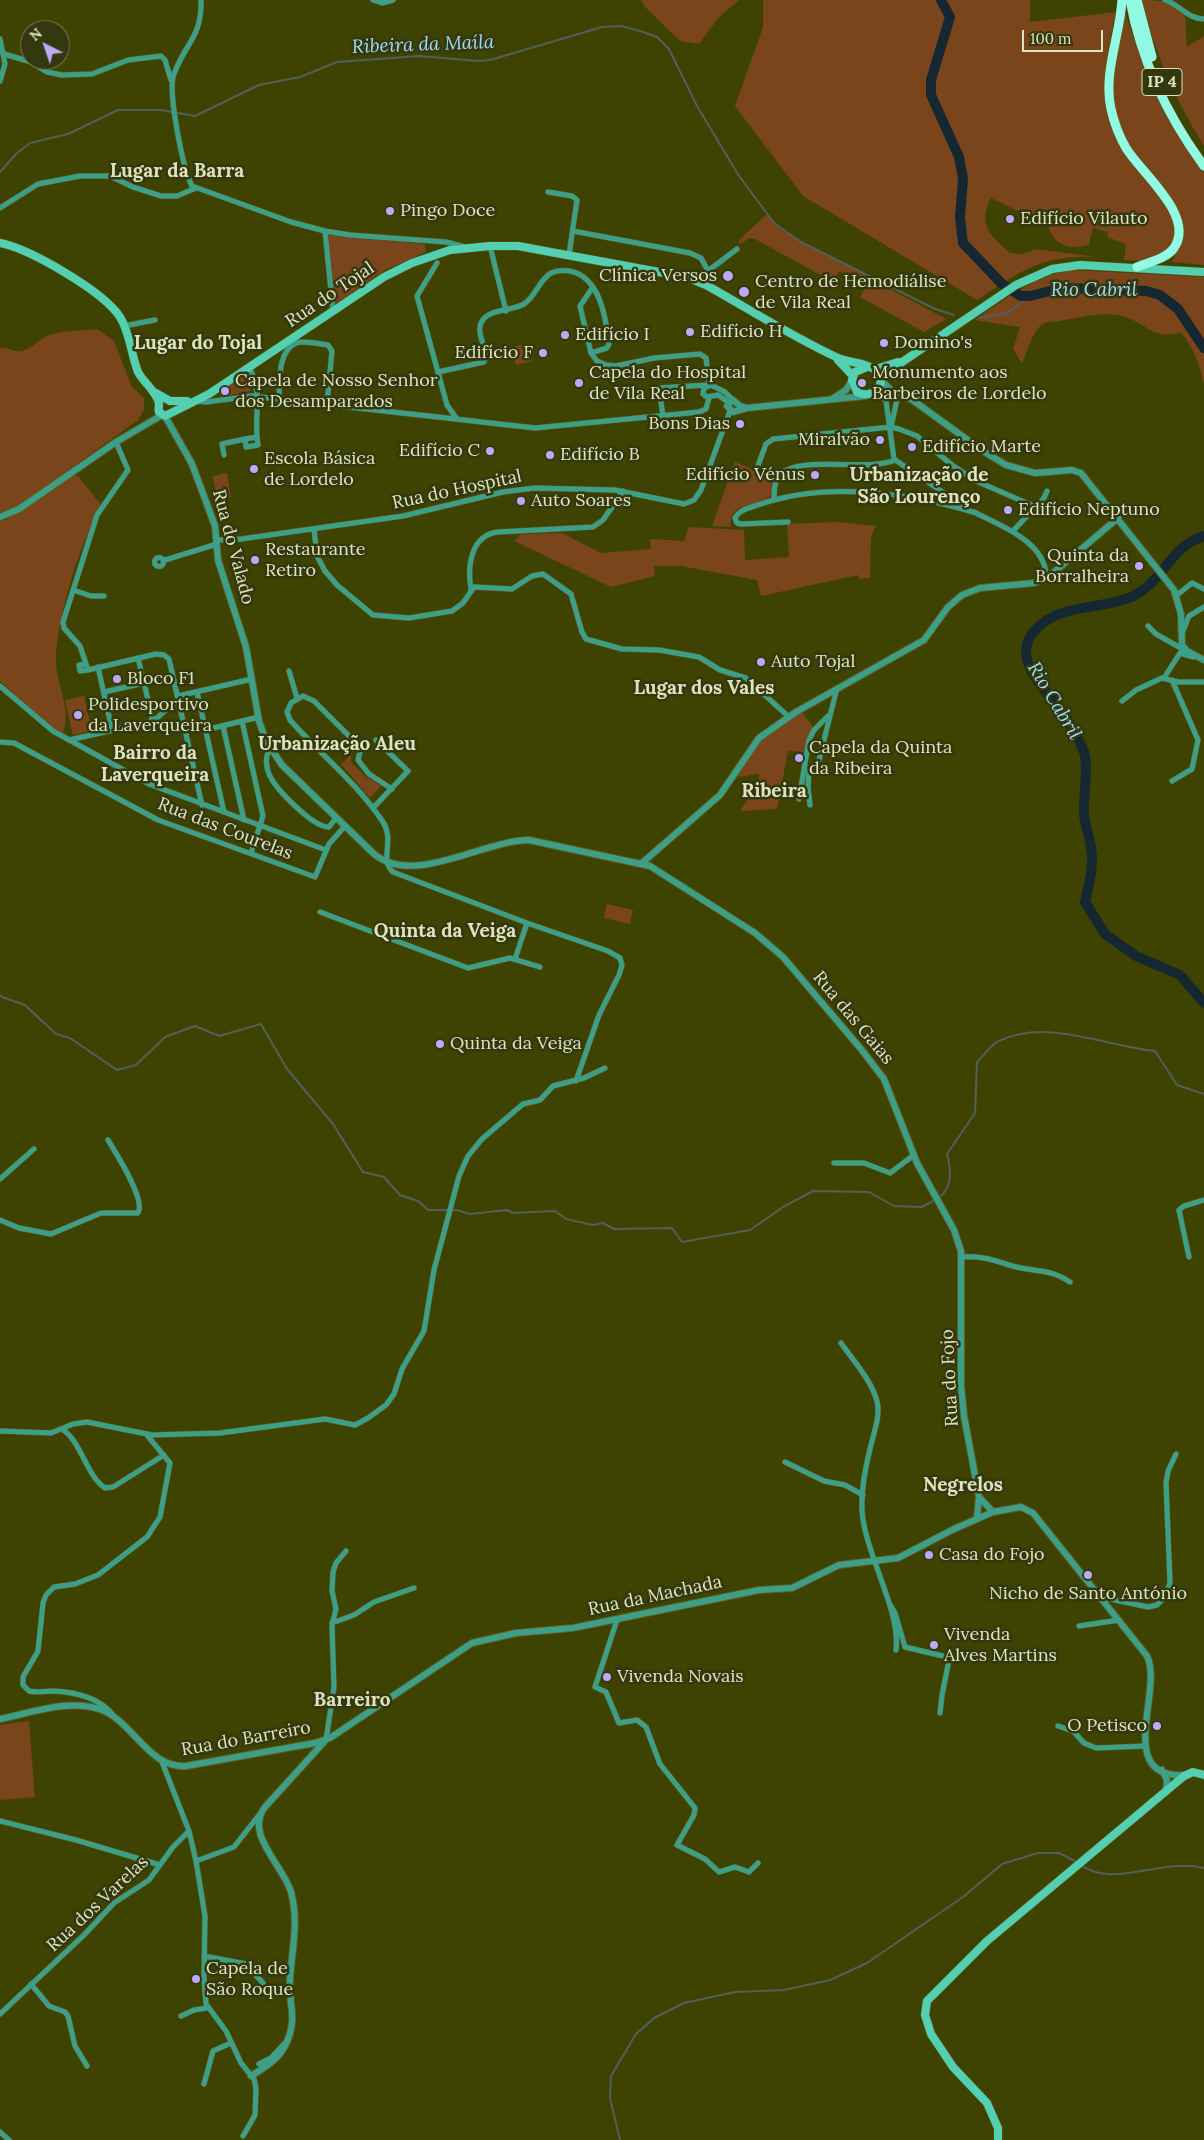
<!DOCTYPE html>
<html>
<head>
<meta charset="utf-8">
<style>
  body { margin:0 }
  #map { position:relative; width:1204px; height:2140px; overflow:hidden; background:#3e4302; font-family:Lora,serif }
  canvas { display:block }
  .north { position:absolute; left:20px; top:20px; width:50px; height:50px; box-sizing:border-box; background:#34380f; border:1px solid #787d55; border-radius:50%; rotate:319deg; font-size:14px; font-weight:700; line-height:20px; text-align:center; color:#dee4be }
  .north::after { content:''; display:block; margin:auto; width:18px; height:22px; background:#bcaaf6; clip-path:polygon(50% 0,100% 100%,50% 72%,0 100%) }
  .scale { position:absolute; left:1022px; top:30px; width:81px; height:22px; box-sizing:border-box; border:2px solid #dee4be; border-top:0; padding-left:6px; font-size:15px; line-height:18px; white-space:nowrap; color:#dee4be; -webkit-text-stroke:4px #34380f; paint-order:stroke }
</style>
</head>
<body>
<div id="map">
<canvas width="1204" height="2140"></canvas>
<div class="north">N</div>
<div class="scale">100 m</div>
</div>
<script>
const ctx = document.querySelector('canvas').getContext('2d');
ctx.lineJoin = 'round';
function paint(path, color) {
  ctx.fillStyle = color;
  ctx.fill(path, 'evenodd');
}
function strokePath(path, color, width, dash) {
  ctx.strokeStyle = color;
  ctx.lineWidth = width;
  ctx.lineCap = dash ? 'butt' : 'round';
  ctx.setLineDash(dash || []);
  ctx.stroke(path);
}
function label(font, color, halo, rows, align = 'center') {
  ctx.font = font + ' Lora,serif';
  ctx.lineWidth = 5;
  ctx.setLineDash([]);
  ctx.textBaseline = 'middle';
  ctx.strokeStyle = halo;
  ctx.fillStyle = color;
  for (const [text, x, y, turn = 0] of rows) {
    ctx.save();
    ctx.translate(x, y);
    ctx.rotate((+turn || 0) * Math.PI / 180);
    ctx.textAlign = isNaN(turn) ? turn : align;
    if (halo) ctx.strokeText(text, 0, 0);
    ctx.fillText(text, 0, 0);
    ctx.restore();
  }
}
const green = new Path2D(`
  M 641,0 L 739,0 L 719,17 L 699,44 L 680,41 L 645,7 Z
  M 763,0 L 1030,0 L 1030,22 L 1116,12 C 1106,58 1099,88 1114,135 C 1123,164 1199,219 1167,250 C 1155,261 1139,262 1124,260 L 1126,244 L 1107,237 L 1108,232 L 1093,228 L 1089,245 C 1067,250 1055,246 1048,226 L 991,198 C 977,225 990,235 1010,253 L 1023,254 L 1036,249 L 1097,257 C 1042,254 1021,271 977,300 L 803,196 L 735,106 L 763,27 Z
  M 1141,0 C 1159,0 1172,1 1185,14 L 1187,47 L 1204,36 L 1204,146 C 1175,99 1155,53 1141,0 Z
  M 1125,12 L 1137,49 L 1166,116 L 1188,152 L 1204,173 L 1204,265 L 1172,262 L 1180,242 L 1182,229 C 1157,190 1120,146 1113,99 C 1109,70 1119,40 1125,12 Z
  M 766,215 L 782,230 L 801,242 L 863,273 L 886,287 L 946,319 L 924,332 L 860,297 L 866,286 L 839,271 L 833,282 L 755,239 L 749,238 L 741,244 L 738,241 Z
  M 328,234 L 351,238 L 425,244 L 426,252 L 385,270 L 335,304 Z
  M 1071,270 L 1204,277 L 1204,385 C 1200,364 1194,349 1181,332 C 1155,340 1151,327 1128,318 C 1106,310 1082,317 1060,321 C 1054,322 1046,321 1041,325 C 1032,333 1027,352 1022,363 L 1013,349 L 1020,327 L 975,320 C 1005,299 1034,276 1071,270 Z
  M 97,329 L 114,341 L 132,387 L 144,398 L 144,410 L 138,420 L 17,507 L 0,513 L 0,348 C 8,346 14,353 23,351 C 32,348 40,338 50,335 C 65,330 82,331 97,329 Z
  M 528,343 L 532,361 L 516,365 L 512,347 Z
  M 243,375 L 250,379 L 251,391 L 221,397 L 218,390 Z
  M 735,462 L 767,475 L 776,473 C 774,480 774,491 770,496 C 759,512 729,497 731,527 L 712,526 Z
  M 227,473 L 231,497 L 217,500 L 213,476 Z
  M 73,475 L 78,476 L 102,506 C 81,536 56,623 56,661 C 56,683 72,711 63,733 L 57,732 L 0,681 L 0,521 L 6,520 Z
  M 837,522 L 876,526 L 871,536 L 870,578 L 859,579 L 858,575 L 761,596 L 757,580 L 681,566 L 654,566 L 655,576 L 611,587 L 514,541 L 521,534 L 562,533 L 601,553 L 651,549 L 650,539 L 684,541 L 689,527 L 744,530 L 745,560 L 789,557 L 787,524 Z
  M 84,696 L 92,731 L 73,735 L 65,700 Z
  M 802,712 L 813,727 L 808,736 L 804,752 L 788,751 L 777,809 L 740,811 L 748,799 L 759,789 L 759,774 L 737,777 L 761,741 Z
  M 351,755 L 351,762 L 365,776 L 381,786 L 370,798 L 341,764 Z
  M 607,904 L 633,910 L 630,924 L 604,918 Z
  M 29,1721 L 35,1797 L 0,1800 L 0,1725 Z`);
const stream = new Path2D(`
  M 0,172 L 16,154 L 30,143 L 68,134 L 118,110 L 161,110 L 195,116 L 259,85 L 300,77 L 337,62 L 419,56 L 478,61 L 490,60 L 602,27 L 621,26 L 640,31 L 657,37 L 669,49 L 697,106 L 739,176 L 774,223 L 801,242 L 935,309 L 954,315
  M 980,318 L 1007,313 L 1030,296
  M 0,995 L 2,997 L 25,1005 L 56,1034 L 70,1038 L 117,1070 L 136,1065 L 165,1037 L 195,1026 L 219,1036 L 261,1024 L 287,1069 L 333,1124 L 363,1172 L 384,1177 L 400,1195 L 418,1201 L 428,1210 L 457,1210 L 470,1214 L 507,1210 L 513,1213 L 555,1211 L 566,1219 L 593,1225 L 603,1223 L 614,1229 L 672,1228 L 682,1242 L 750,1230 L 783,1207 L 813,1191 L 869,1192 L 894,1206 L 922,1207 L 935,1200
  M 939,1198 C 953,1186 951,1170 947,1154 L 975,1113 L 977,1062 C 984,1056 991,1044 999,1041 C 1047,1018 1105,1046 1155,1051 L 1177,1085 L 1204,1094
  M 1081,1865 C 1112,1889 1165,1857 1204,1868
  M 620,2140 L 610,2098 L 611,2076 L 636,2034 L 654,2018 L 684,2003 L 735,1992 L 784,1990 L 830,1980 L 867,1963 L 963,1897 L 1002,1864 L 1038,1853 L 1059,1853 L 1077,1862`);
const river = new Path2D(`
  M 941,0 L 950,17 L 931,80 L 931,95 L 959,157 L 963,178 L 960,218 L 963,243 L 1003,285 L 1021,296 L 1030,296 L 1062,288 L 1146,291 L 1160,295 L 1178,309 L 1204,348
  M 1204,536 C 1169,547 1165,580 1133,596 C 1104,610 1061,603 1037,628 C 1007,657 1046,689 1062,712 C 1070,723 1079,739 1084,752 C 1089,767 1083,796 1084,813 C 1085,829 1093,845 1092,861 C 1092,875 1088,889 1085,902 L 1105,934 L 1136,956 L 1180,975 L 1204,1003`);
const minor = new Path2D(`
  M 201,0 C 202,38 185,43 174,74 C 167,90 183,169 192,186 L 291,222 L 325,231 L 350,235 L 446,242 L 465,247
  M 373,0 L 382,3 L 393,0
  M 1165,0 C 1180,5 1188,19 1204,19
  M 0,39 L 5,64 L 0,81
  M 4,54 L 31,62 L 47,72 L 62,75 L 92,74 L 128,60 L 161,56 L 165,60 L 171,80
  M 548,192 L 572,196 L 577,200 L 569,255
  M 0,208 L 38,184 L 80,176 L 110,176 L 133,187 L 161,196 L 177,196 L 196,188
  M 325,231 L 333,311
  M 573,231 L 690,253 L 701,258 L 708,271
  M 490,246 L 506,311
  M 437,263 L 417,296 L 447,405 L 457,419
  M 696,280 L 737,249
  M 593,287 L 580,306 L 591,353 L 597,361 L 606,365 L 616,366 L 654,358 L 700,354 L 706,358 L 709,384
  M 124,326 L 155,320
  M 249,367 C 264,396 253,415 258,445 L 246,447 L 245,439 L 257,437
  M 438,372 L 484,362 C 490,349 474,334 482,321 C 489,309 512,311 524,304 C 536,296 539,280 551,273 C 557,270 564,270 570,271 C 600,277 606,318 609,344 L 607,348 L 591,353
  M 881,395 L 886,401 L 894,459 L 966,508
  M 279,399 C 280,382 277,352 296,343 C 303,340 319,344 328,345 L 332,351 L 327,404
  M 195,401 L 207,402 L 251,396 L 535,428 L 699,412 L 706,409 L 709,398
  M 728,402 L 718,395 L 707,397 L 703,394 L 704,388 L 711,385 L 725,392 L 733,400
  M 663,416 L 659,388 L 707,385
  M 891,427 L 898,395
  M 224,455 L 222,444 L 245,439
  M 756,471 L 766,444 L 773,439 L 891,427 L 899,429 L 917,436 L 952,465 L 976,481 L 1036,507
  M 774,500 C 774,491 774,481 781,474 C 799,455 869,472 895,460
  M 974,512 C 999,525 1048,542 1046,579
  M 788,522 L 741,524 L 737,523 L 735,518 C 740,509 752,507 761,504 C 828,481 909,493 976,513
  M 314,529 L 317,556 L 325,571 L 337,585 L 373,615 L 409,618 L 452,611 L 463,603 L 474,587 L 512,589 L 532,576 L 543,574 L 571,594 L 582,632 L 586,639 L 622,649 L 659,650 L 699,657 L 720,670 L 746,678 L 789,717
  M 1013,531 L 1044,498 L 1047,491
  M 218,540 L 241,539 L 403,516 L 503,492 L 534,488 L 615,490 L 684,504 L 694,500 L 701,490 L 730,411
  M154.5 562a4.5 4.5 0 1 1 9 0a4.5 4.5 0 1 1-9 0Z
  M 165,560 L 217,544
  M 471,589 C 467,566 471,535 498,532 L 593,527 L 603,520 L 623,491
  M 73,590 L 91,596 L 104,596
  M 1177,595 L 1192,583 L 1204,589
  M 1148,626 L 1156,634 L 1186,651
  M 1183,631 L 1189,616 L 1204,607
  M 138,658 L 153,721
  M 86,664 L 80,646 L 64,628 L 63,622 L 97,515 L 128,470 L 116,442
  M 86,664 L 88,670 L 80,671 L 79,665 Z
  M 98,667 L 112,730
  M 88,670 L 156,654 L 164,655 L 169,659 L 202,805
  M 289,671 L 297,698
  M 1164,678 L 1180,653 L 1193,657
  M 1172,680 L 1198,740 L 1192,769 L 1172,781
  M 0,686 L 53,731 L 149,784 L 326,850
  M 104,692 L 144,683
  M 197,692 L 224,812
  M 178,696 L 252,679
  M 1122,701 L 1136,690 L 1162,678 L 1178,682 L 1204,682
  M 242,721 L 263,816 L 251,853
  M 223,726 L 244,820
  M 205,730 L 259,717
  M 69,740 L 154,721 L 171,705 L 179,702
  M 0,742 L 14,743 L 158,820 L 315,877 L 329,844 L 345,826
  M 269,748 C 266,758 265,764 269,774 C 275,789 314,828 329,827 L 336,818
  M 392,789 L 369,774 L 358,760 L 361,748 L 314,701 L 303,696 L 291,703 L 287,712 L 290,720 C 321,755 357,783 383,822 C 395,840 379,860 393,872 L 527,923 L 608,951 L 620,958 L 622,965 L 619,975 L 599,1015 L 576,1081
  M 799,799 L 809,740 L 814,730 L 828,716
  M 810,805 L 808,787 L 809,770 L 819,760 L 837,688
  M 373,808 L 408,771 L 376,740
  M 320,912 L 468,968 L 510,958 L 540,967
  M 515,959 L 527,923
  M 834,1163 L 864,1163 L 890,1173 L 914,1155
  M 0,1179 L 34,1149
  M 0,1220 L 19,1228 L 51,1234 L 101,1213 L 138,1213 C 146,1200 116,1153 108,1140
  M 962,1257 C 986,1255 999,1263 1021,1268 C 1039,1271 1054,1271 1070,1282
  M 1189,1257 L 1179,1210 L 1184,1206 L 1204,1200
  M 841,1343 C 853,1360 871,1380 877,1401 C 881,1415 873,1435 870,1449 C 865,1469 861,1490 862,1510 C 864,1552 901,1610 896,1650
  M 62,1429 C 82,1442 85,1474 105,1488 L 113,1487 L 164,1455
  M 0,1431 L 51,1433 L 73,1424 L 87,1422 L 152,1435 L 220,1433 L 325,1419 L 355,1425 L 368,1418 L 386,1405 L 394,1394 L 402,1369 L 424,1331 L 434,1270 L 459,1176 L 468,1156 L 482,1139 L 523,1104 L 540,1100 L 553,1086 L 584,1078 L 605,1068
  M 785,1462 L 824,1481 L 845,1485 L 863,1495
  M 1101,1597 L 1148,1607 L 1157,1605 L 1164,1598 L 1170,1583 L 1166,1483 L 1168,1471 L 1176,1454
  M 889,1603 L 895,1613 L 905,1647 L 943,1656 L 949,1660 L 942,1695 L 940,1713
  M 617,1620 L 595,1687 L 606,1692 L 619,1723 L 637,1720 L 646,1727 L 660,1764 L 695,1808 L 694,1815 L 677,1845 L 705,1859 L 719,1872 L 735,1867 L 749,1872 L 758,1863
  M 332,1623 L 354,1615 L 374,1602 L 414,1588
  M 1079,1626 L 1119,1620
  M 113,1715 C 99,1697 75,1692 53,1691 C 45,1691 37,1693 29,1691 L 23,1685 L 23,1677 L 38,1651 L 43,1603 L 46,1595 L 54,1587 L 75,1584 L 98,1575 L 147,1537 L 160,1517 L 170,1463 L 146,1434
  M 1058,1726 L 1073,1731 L 1084,1743 L 1096,1748 L 1146,1746
  M 326,1740 L 334,1687 L 332,1625 L 336,1609 L 332,1591 L 333,1572 L 336,1563 L 346,1551
  M 162,1762 L 189,1831 L 196,1861 L 205,1916 L 204,1978 L 206,2004 L 226,2031 L 241,2063 L 254,2079 L 256,2088 L 255,2115 L 243,2136
  M 0,1821 L 76,1840 L 160,1865
  M 196,1861 L 234,1847 L 259,1815
  M 204,1956 L 246,1964 L 263,1983
  M 31,1984 L 49,2006 L 65,2012 L 68,2016 L 75,2046 L 87,2066
  M 0,2014 L 84,1935 L 114,1903 L 149,1880 L 173,1847 L 189,1831
  M 181,2016 L 194,2010 L 207,2008
  M 259,2064 L 271,2058 L 284,2044
  M 204,2084 L 213,2051 L 231,2043
  M 0,2132 L 9,2140`);
const tertiary = new Path2D(`
  M 881,380 L 895,394
  M 870,395 L 895,394 L 911,399 L 983,451 L 1006,465 L 1035,473 L 1072,470 L 1081,473 L 1174,590 L 1181,614 L 1182,645 L 1187,651 L 1204,660
  M 832,399 L 846,390 L 852,380
  M 747,408 L 740,406 L 733,400 L 727,406 L 733,412 L 747,408 L 865,396
  M 165,416 L 192,464 L 215,526 L 218,560 L 246,647 L 259,721 L 266,741 L 282,765 L 373,853 C 412,888 483,840 529,840 L 650,866 L 755,933 L 783,957 L 861,1049 L 884,1079 L 917,1163 L 954,1230 L 961,1251 L 961,1386 L 964,1416 L 979,1497 L 977,1518
  M 0,517 L 19,509 L 116,442 L 162,415
  M 642,863 L 720,795 L 759,738 L 796,712 L 924,640 L 948,607 L 962,595 L 980,588 L 1034,583 L 1046,579 L 1118,518
  M 979,1497 L 993,1512
  M 0,1719 C 31,1713 67,1699 99,1709 C 133,1720 148,1769 186,1766 L 315,1743 L 330,1738 L 472,1643 L 516,1633 L 573,1628 L 759,1590 L 792,1588 L 839,1565 L 898,1558 L 954,1529 L 993,1512 L 1021,1507 L 1033,1513 L 1147,1656 C 1164,1690 1113,1780 1186,1775
  M 1162,1770 L 1167,1780 L 1166,1792
  M 251,2076 C 264,2068 278,2060 285,2046 C 299,2018 288,2006 290,1979 C 292,1950 299,1921 291,1892 C 283,1865 244,1834 265,1807 L 324,1742`);
const secondary = new Path2D(`
  M 0,243 C 30,249 103,291 120,317 C 130,333 131,354 138,372 C 143,382 158,393 159,404 C 159,407 158,409 159,412 L 165,416 L 209,394 L 384,277 L 412,263 L 450,250 L 490,246 L 518,246 L 686,277 L 706,285 C 749,309 791,336 836,357 C 847,363 866,362 875,370 C 890,382 873,401 857,392 L 852,380 L 855,372 L 867,367
  M 838,360 L 853,376
  M 873,368 L 879,368 L 898,362
  M 880,377 L 1016,285 L 1052,269 L 1080,265 L 1204,272
  M 154,392 L 170,401 L 187,401
  M 998,2140 L 998,2128 L 987,2103 L 953,2067 L 931,2034 L 925,2015 L 927,2001 L 987,1941 L 1184,1776 L 1193,1772 L 1204,1775`);
const trunk = new Path2D(`
  M 1122,0 C 1120,36 1103,73 1111,109 C 1114,122 1119,136 1126,148 C 1141,173 1196,216 1174,248 C 1166,259 1149,262 1137,267
  M 1130,0 C 1141,60 1168,117 1204,166
  M 1137,0 L 1152,57`);
const markers = [
  [390,211,5,"#bcaaf6"],
  [1010,219,5,"#bcaaf6"],
  [728,276,6,"#bcaaf6"],
  [744,292,6,"#bcaaf6"],
  [690,332,5,"#bcaaf6"],
  [565,335,5,"#bcaaf6"],
  [884,343,5,"#bcaaf6"],
  [543,353,5,"#bcaaf6"],
  [579,383,5,"#bcaaf6"],
  [862,383,5,"#bcaaf6"],
  [225,391,5,"#bcaaf6"],
  [740,424,5,"#bcaaf6"],
  [880,440,5,"#bcaaf6"],
  [912,447,5,"#bcaaf6"],
  [490,451,5,"#bcaaf6"],
  [550,455,5,"#bcaaf6"],
  [254,469,5,"#bcaaf6"],
  [815,475,5,"#bcaaf6"],
  [521,501,5,"#bcaaf6"],
  [1008,510,5,"#bcaaf6"],
  [255,560,5,"#bcaaf6"],
  [1139,566,5,"#bcaaf6"],
  [761,662,5,"#bcaaf6"],
  [117,679,5,"#bcaaf6"],
  [78,715,5,"#bcaaf6"],
  [799,758,5,"#bcaaf6"],
  [440,1044,5,"#bcaaf6"],
  [929,1555,5,"#bcaaf6"],
  [1088,1575,5,"#bcaaf6"],
  [934,1645,5,"#bcaaf6"],
  [607,1677,5,"#bcaaf6"],
  [1157,1726,5,"#bcaaf6"],
  [196,1979,5,"#bcaaf6"]
];
const shields = [
  [1162,82,40]
];
const shieldNames = [
  ["IP 4",1162,82]
];
const poiNames = [
  ["Pingo Doce",400,211],
  ["Edifício Vilauto",1020,219],
  ["Clínica Versos",717,276,"right"],
  ["Centro de Hemodiálise",755,282],
  ["de Vila Real",755,303],
  ["Edifício H",700,332],
  ["Edifício I",575,335],
  ["Domino's",894,343],
  ["Edifício F",533,353,"right"],
  ["Capela do Hospital",589,373],
  ["de Vila Real",589,394],
  ["Monumento aos",872,373],
  ["Barbeiros de Lordelo",872,394],
  ["Capela de Nosso Senhor",235,381],
  ["dos Desamparados",235,402],
  ["Bons Dias",730,424,"right"],
  ["Miralvão",870,440,"right"],
  ["Edifício Marte",922,447],
  ["Edifício C",480,451,"right"],
  ["Edifício B",560,455],
  ["Escola Básica",264,459],
  ["de Lordelo",264,480],
  ["Edifício Vénus",805,475,"right"],
  ["Auto Soares",531,501],
  ["Edifício Neptuno",1018,510],
  ["Restaurante",265,550],
  ["Retiro",265,571],
  ["Quinta da",1129,556,"right"],
  ["Borralheira",1129,577,"right"],
  ["Auto Tojal",771,662],
  ["Bloco F1",127,679],
  ["Polidesportivo",88,705],
  ["da Laverqueira",88,726],
  ["Capela da Quinta",809,748],
  ["da Ribeira",809,769],
  ["Quinta da Veiga",450,1044],
  ["Casa do Fojo",939,1555],
  ["Nicho de Santo António",1088,1594,"center"],
  ["Vivenda",944,1635],
  ["Alves Martins",944,1656],
  ["Vivenda Novais",617,1677],
  ["O Petisco",1147,1726,"right"],
  ["Capela de",206,1969],
  ["São Roque",206,1990]
];
const streetNames = [
  ["Rua do Tojal",330,295,-34],
  ["Rua do Hospital",457,490,-12],
  ["Rua do Valado",233,547,75],
  ["Rua das Courelas",225,829,21],
  ["Rua das Gaias",853,1018,50],
  ["Rua do Fojo",950,1378,-93],
  ["Rua da Machada",655,1596,-12],
  ["Rua do Barreiro",246,1739,-10],
  ["Rua dos Varelas",98,1904,-43]
];
const waterNames = [
  ["Ribeira da Maíla",423,45,-2],
  ["Rio Cabril",1094,291],
  ["Rio Cabril",1054,701,59]
];
const neighbourhoodNames = [
  ["Lugar da Barra",177,172],
  ["Lugar do Tojal",198,344],
  ["Urbanização de",919,476],
  ["São Lourenço",919,498],
  ["Lugar dos Vales",704,689],
  ["Urbanização Aleu",337,745],
  ["Bairro da",155,754],
  ["Laverqueira",155,776],
  ["Ribeira",774,792],
  ["Quinta da Veiga",445,932],
  ["Negrelos",963,1486],
  ["Barreiro",352,1701]
];
paint(green, '#7b451b');
strokePath(stream, '#51605c', 2);
strokePath(river, '#152832', 10);
strokePath(minor, '#5b6024', 6);
strokePath(tertiary, '#5b6024', 8);
strokePath(secondary, '#5b6024', 9);
strokePath(trunk, '#5b6024', 10);
strokePath(minor, '#3d9f88', 5);
strokePath(tertiary, '#3d9f88', 6);
strokePath(secondary, '#53cfb2', 8);
strokePath(trunk, '#92fae2', 9);
for (const [x, y, r, color] of markers) {
  const dot = new Path2D();
  dot.arc(x, y, r, 0, 2 * Math.PI);
  ctx.fillStyle = color;
  ctx.fill(dot);
  strokePath(dot, '#34380f', 2);
}
for (const [x, y, w] of shields) {
  const box = new Path2D();
  box.roundRect(x - w / 2, y - 13.5, w, 27, 4);
  ctx.fillStyle = '#34380f';
  ctx.fill(box);
  strokePath(box, '#dee4be', 1);
}
label('bold 16px', '#dee4be', null, shieldNames);
label('18px', '#dee4be', '#34380f', poiNames, 'left');
label('18px', '#dee4be', '#34380f', streetNames);
label('italic 19px', '#a1dafb', '#34380f', waterNames);
label('bold 19px', '#dee4be', '#34380f', neighbourhoodNames);
</script>
</body>
</html>
